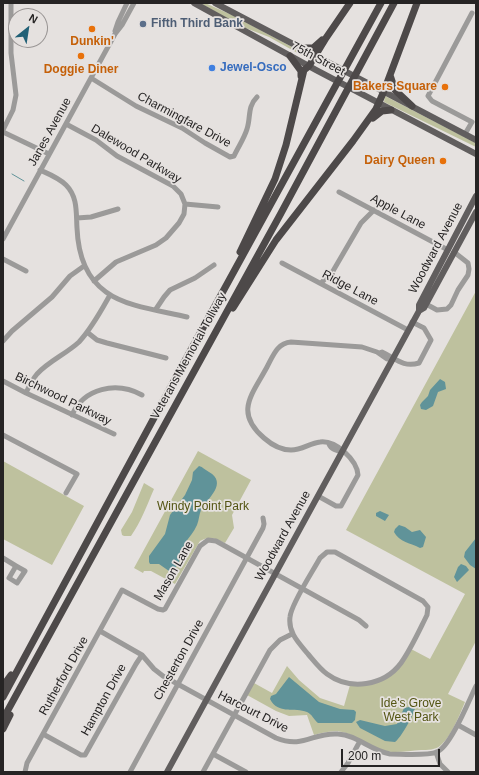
<!DOCTYPE html>
<html>
<head>
<meta charset="utf-8">
<style>
  body { margin:0 }
  #map { position:relative; width:479px; height:775px; overflow:hidden; background:#e5e1df; font-family:Helvetica,sans-serif }
  canvas { display:block }
  .frame { position:absolute; inset:0; border:4px solid #262424; pointer-events:none }
  .north { position:absolute; left:8px; top:8px; width:40px; height:40px; box-sizing:border-box; background:#e5e1df; border:1px solid #999594; border-radius:50%; rotate:30deg; font-size:11px; font-weight:700; line-height:16px; text-align:center; color:#262424 }
  .north::after { content:''; display:block; margin:auto; width:14px; height:18px; background:#226177; clip-path:polygon(50% 0,100% 100%,50% 72%,0 100%) }
  .scale { position:absolute; left:341px; top:749px; width:99px; height:18px; box-sizing:border-box; border:2px solid #262424; border-top:0; padding-left:5px; font-size:12px; line-height:14px; white-space:nowrap; color:#262424; -webkit-text-stroke:3px #e5e1df; paint-order:stroke }
</style>
</head>
<body>
<div id="map">
<canvas width="479" height="775"></canvas>
<div class="frame"></div>
<div class="north">N</div>
<div class="scale">200 m</div>
</div>
<script>
const ctx = document.querySelector('canvas').getContext('2d');
ctx.lineJoin = 'round';
function paint(path, color) {
  ctx.fillStyle = color;
  ctx.fill(path, 'evenodd');
}
function strokePath(path, color, width, dash) {
  ctx.strokeStyle = color;
  ctx.lineWidth = width;
  ctx.lineCap = dash ? 'butt' : 'round';
  ctx.setLineDash(dash || []);
  ctx.stroke(path);
}
function label(font, color, halo, rows, align = 'center') {
  ctx.font = font + ' Helvetica,sans-serif';
  ctx.lineWidth = 3.5;
  ctx.setLineDash([]);
  ctx.textBaseline = 'middle';
  ctx.strokeStyle = halo;
  ctx.fillStyle = color;
  for (const [text, x, y, turn = 0] of rows) {
    ctx.save();
    ctx.translate(x, y);
    ctx.rotate((+turn || 0) * Math.PI / 180);
    ctx.textAlign = isNaN(turn) ? turn : align;
    if (halo) ctx.strokeText(text, 0, 0);
    ctx.fillText(text, 0, 0);
    ctx.restore();
  }
}
const green = new Path2D(`
  M 200,3 L 205,3 L 232,15 L 311,57 L 310,60 L 269,37 L 243,27 Z
  M 385,96 L 476,143 L 476,147 L 384,102 Z
  M 476,291 L 476,641 L 448,694 L 465,702 C 460,714 451,737 441,745 C 436,750 427,750 421,750 C 408,751 393,754 381,750 C 352,739 349,724 314,735 L 307,715 L 289,716 L 276,711 L 247,695 L 254,683 L 272,693 L 287,666 L 299,680 L 320,698 L 344,706 L 350,685 L 386,679 L 411,649 L 430,659 L 465,594 L 346,530 Z
  M 198,451 L 251,480 L 232,515 L 234,528 L 225,543 C 216,539 210,535 200,541 L 175,584 L 151,571 L 144,571 L 143,573 L 134,568 Z
  M 3,461 L 84,506 L 52,565 L 3,539 Z
  M 144,483 L 154,489 C 147,505 141,522 131,536 L 124,536 L 122,535 L 121,530 L 132,512 Z`);
const water = new Path2D(`
  M 440,379 L 445,382 L 446,389 L 438,392 L 433,406 L 426,410 L 421,409 L 420,405 L 422,402 L 428,396 L 430,390 Z
  M 199,466 C 203,467 205,470 209,472 C 228,483 208,498 201,510 C 199,515 199,520 197,525 C 194,532 189,537 185,543 C 180,552 182,568 169,571 L 159,564 L 150,564 L 149,562 L 149,556 L 165,534 L 170,515 L 185,495 L 192,480 L 193,472 Z
  M 380,511 L 389,515 L 385,521 L 376,516 L 376,513 Z
  M 399,525 L 405,527 L 412,532 L 420,530 L 426,537 L 423,547 L 420,548 C 411,543 399,542 394,532 L 395,529 Z
  M 476,538 L 476,569 L 470,565 L 464,557 L 465,552 Z
  M 461,564 L 466,566 L 469,570 L 457,582 L 454,577 L 458,567 Z
  M 289,677 L 319,702 L 340,709 L 354,710 L 356,712 L 355,720 L 352,723 L 318,723 C 314,720 312,714 307,712 C 295,707 278,715 270,699 L 271,696 L 276,694 Z
  M 409,707 L 415,708 C 414,715 400,739 395,742 L 385,741 L 360,728 L 356,722 L 360,720 L 385,726 L 397,724 L 404,708 Z`);
const stream = new Path2D(`
  M 12,174 L 24,181`);
const minor = new Path2D(`
  M 115,31 L 118,22 L 127,3
  M 91,78 L 136,106 L 182,128 L 205,143 L 230,157 L 234,156 C 238,147 244,139 247,129 C 251,117 247,107 257,97
  M 66,124 L 96,140 L 117,156 L 173,186 L 181,194 L 185,204 L 184,214 L 179,223 L 166,238 L 156,245 L 116,262 L 94,281
  M 3,130 L 13,110 L 16,95 L 11,53 L 11,3
  M 3,132 L 49,154
  M 465,134 L 472,122 L 432,101 L 428,96 L 472,13
  M 40,170 C 49,174 59,178 66,185 C 78,197 76,213 77,228 C 78,253 85,277 106,292 C 126,307 162,311 187,317
  M 339,192 L 448,250
  M 185,204 L 218,207
  M 77,218 L 91,217 L 118,209
  M 3,239 L 115,34 L 122,25 L 134,3
  M 3,259 L 26,271
  M 282,263 L 408,330
  M 321,283 L 333,271 L 361,223 L 374,210
  M 426,304 L 437,310 L 447,309 L 451,305 L 458,290 L 468,275 L 469,269 L 468,263 L 454,252
  M 156,309 L 164,297 L 170,290 L 195,278 L 214,265
  M 87,332 L 97,340 L 107,343 L 166,358
  M 3,341 L 12,331 L 52,297 L 70,276 L 84,266
  M 379,353 L 382,352 C 395,358 403,368 419,363 L 431,340 L 424,328 L 412,322
  M 3,381 L 26,393 L 114,434
  M 26,393 C 29,386 32,380 37,374 C 49,361 66,354 79,342 C 92,328 101,311 110,295
  M 72,415 C 84,388 116,381 142,395
  M 3,435 L 77,474 L 66,493
  M 329,444 C 331,449 337,451 342,451
  M 318,496 L 336,506 L 341,506 L 358,475 C 357,460 336,440 320,442 C 310,443 302,450 291,450 C 281,450 272,445 264,438 C 234,412 252,395 267,367 C 273,356 277,343 291,342 L 362,347 L 377,352 L 387,359 L 393,359
  M 327,552 L 335,552 L 423,601 L 428,607 L 427,615 C 419,631 411,649 401,663 C 384,686 350,691 327,674 C 320,669 314,661 308,654 C 299,643 288,633 290,617 C 291,604 313,571 320,558 Z
  M 3,558 L 16,566
  M 16,566 L 25,571 L 17,583 L 9,578 Z
  M 100,631 L 142,655 L 154,669 L 163,676 L 276,738 C 304,749 313,732 338,734 C 357,735 371,751 390,754 C 402,754 427,756 437,752 C 451,746 469,700 476,686
  M 458,725 L 476,735
  M 43,734 L 81,755 L 85,755 L 136,664 L 142,655
  M 436,752 L 440,764 L 448,772
  M 213,754 L 246,772
  M 25,772 L 27,763 L 122,590 L 158,609 L 163,610 L 165,609 L 200,546 L 208,540 L 216,541 L 359,620 L 366,626
  M 130,772 L 263,528 L 264,524 L 263,518
  M 203,772 L 270,650 L 280,640 L 292,634
  M 341,772 L 348,763 L 360,741`);
const major = new Path2D(`
  M 194,3 L 316,70 L 476,154
  M 215,3 L 476,140
  M 419,311 L 424,308 L 476,212
  M 167,772 L 419,311 L 419,305 L 476,196`);
const highway = new Path2D(`
  M 300,48 L 313,48 L 322,40
  M 290,56 L 301,71 L 301,76
  M 390,75 L 395,90 L 412,106
  M 373,118 L 382,111 L 391,110
  M 240,252 L 275,179 L 286,145 L 304,70 L 309,66 L 326,38 L 350,3
  M 233,308 L 276,240 L 353,141 L 376,109 L 384,91 L 417,3
  M 3,686 L 11,675
  M 3,697 L 181,368 L 381,3
  M 3,719 L 280,215 L 394,3
  M 3,729 L 10,715`);
const markers = [
  [143,24,4,"#5c6f8a"],
  [92,29,4,"#e8710a"],
  [81,56,4,"#e8710a"],
  [212,68,4,"#3f7fe0"],
  [445,87,4,"#e8710a"],
  [443,161,4,"#e8710a"]
];
const serviceNames = [
  ["Fifth Third Bank",151,24]
];
const foodNames = [
  ["Dunkin'",92,42],
  ["Doggie Diner",81,70],
  ["Bakers Square",437,87,"right"],
  ["Dairy Queen",435,161,"right"]
];
const streetNames = [
  ["75th Street",318,59,28],
  ["Charmingfare Drive",184,120,28],
  ["Janes Avenue",50,132,-61],
  ["Dalewood Parkway",136,154,31],
  ["Apple Lane",398,212,28],
  ["Woodward Avenue",436,248,-62],
  ["Ridge Lane",350,288,28],
  ["Veterans Memorial Tollway",189,356,-61],
  ["Birchwood Parkway",63,399,26],
  ["Woodward Avenue",283,536,-61],
  ["Mason Lane",174,571,-60],
  ["Chesterton Drive",179,660,-61],
  ["Rutherford Drive",64,676,-61],
  ["Hampton Drive",104,700,-61],
  ["Harcourt Drive",253,712,27]
];
const shopNames = [
  ["Jewel-Osco",220,68]
];
const parkNames = [
  ["Windy Point Park",203,507],
  ["Ide's Grove",411,704],
  ["West Park",411,718]
];
paint(green, '#bec19e');
paint(water, '#609399');
strokePath(stream, '#609399', 1);
strokePath(minor, '#9b9a99', 5);
strokePath(major, '#615e5e', 6);
strokePath(highway, '#4d4949', 7);
for (const [x, y, r, color] of markers) {
  const dot = new Path2D();
  dot.arc(x, y, r, 0, 2 * Math.PI);
  ctx.fillStyle = color;
  ctx.fill(dot);
  strokePath(dot, '#e5e1df', 1.5);
}
label('bold 12px', '#4e5e75', '#e5e1df', serviceNames, 'left');
label('bold 12px', '#c56008', '#e5e1df', foodNames);
label('12px', '#262424', '#e5e1df', streetNames);
label('bold 12px', '#366cbe', '#e5e1df', shopNames, 'left');
label('12px', '#535412', '#e5e1df', parkNames);
</script>
</body>
</html>
